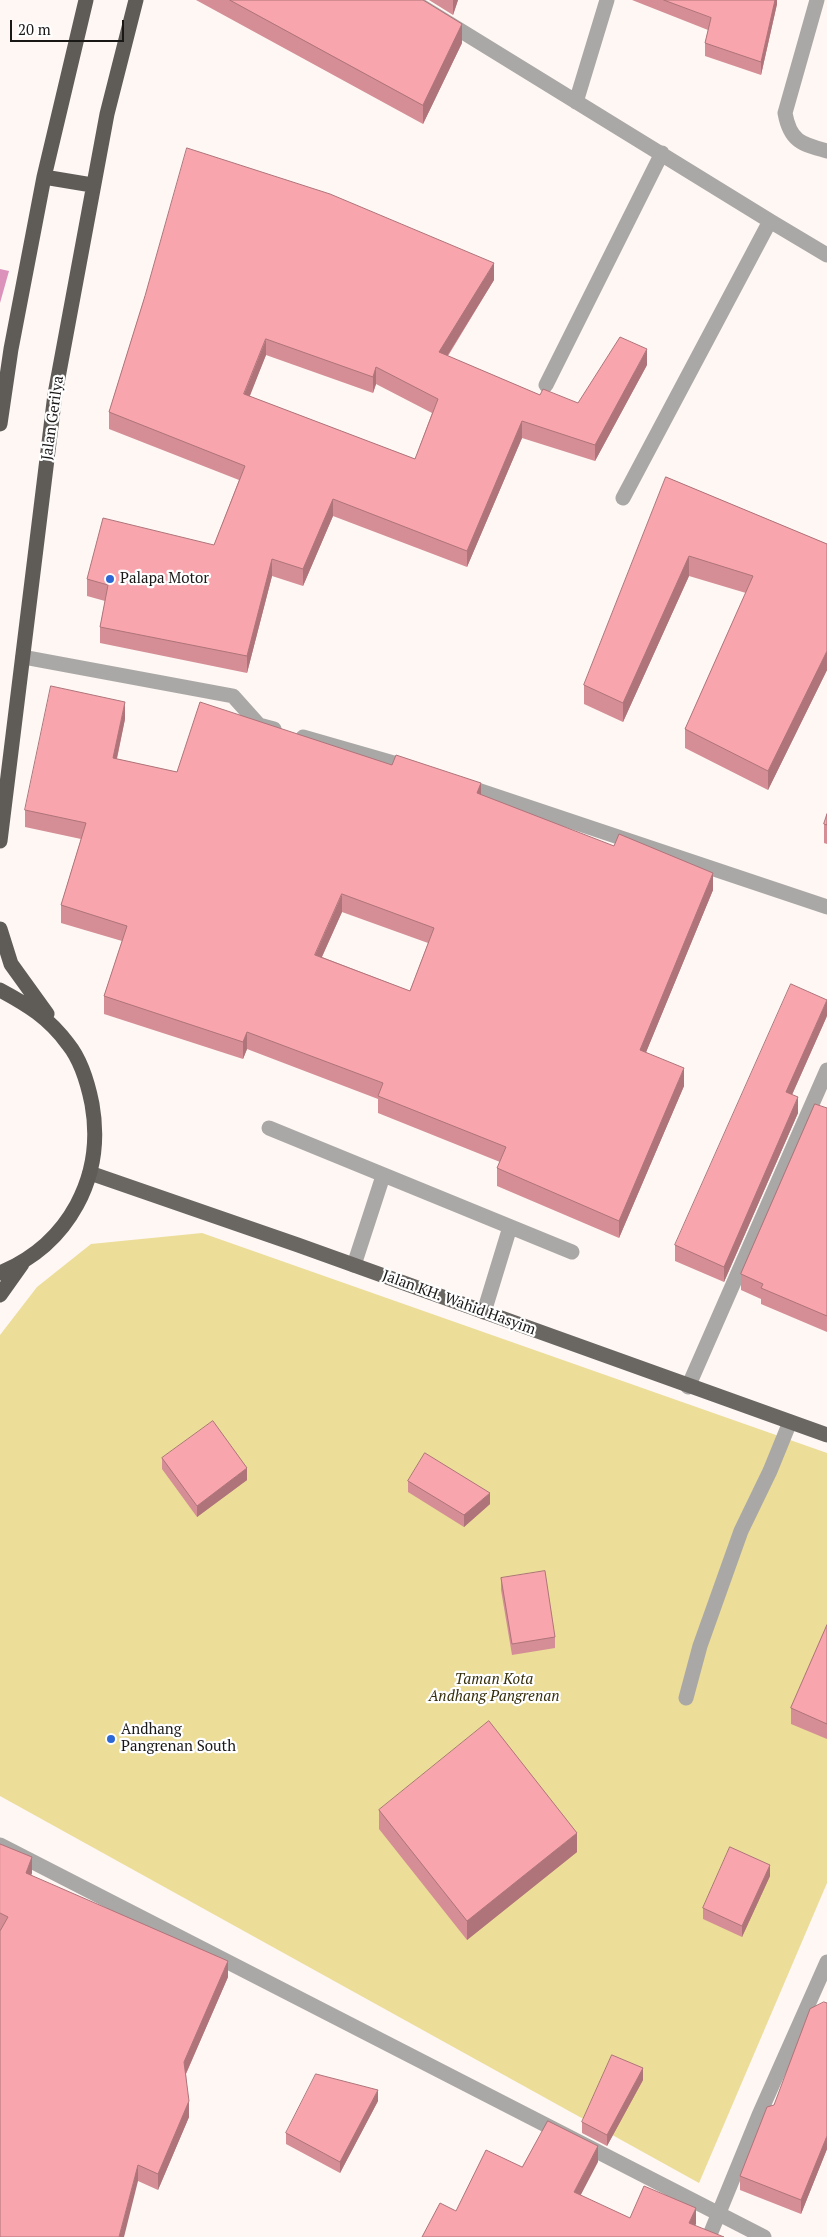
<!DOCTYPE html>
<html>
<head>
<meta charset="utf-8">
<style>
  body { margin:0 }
  #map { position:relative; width:827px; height:2237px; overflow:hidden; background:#fef7f4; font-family:"PT Serif",serif }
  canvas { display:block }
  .scale { position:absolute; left:10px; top:20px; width:114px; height:22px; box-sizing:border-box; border:2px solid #1a1817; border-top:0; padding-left:6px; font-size:15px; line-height:18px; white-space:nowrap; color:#1a1817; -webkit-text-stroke:4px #fff; paint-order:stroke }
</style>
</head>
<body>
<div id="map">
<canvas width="827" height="2237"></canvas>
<div class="scale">20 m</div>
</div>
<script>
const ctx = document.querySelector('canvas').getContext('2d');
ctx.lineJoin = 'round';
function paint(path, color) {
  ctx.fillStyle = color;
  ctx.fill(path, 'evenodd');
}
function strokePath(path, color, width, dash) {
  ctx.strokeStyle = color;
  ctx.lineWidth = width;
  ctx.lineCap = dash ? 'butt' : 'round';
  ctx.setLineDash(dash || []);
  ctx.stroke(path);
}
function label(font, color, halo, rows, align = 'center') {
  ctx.font = font + ' "PT Serif",serif';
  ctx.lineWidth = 4.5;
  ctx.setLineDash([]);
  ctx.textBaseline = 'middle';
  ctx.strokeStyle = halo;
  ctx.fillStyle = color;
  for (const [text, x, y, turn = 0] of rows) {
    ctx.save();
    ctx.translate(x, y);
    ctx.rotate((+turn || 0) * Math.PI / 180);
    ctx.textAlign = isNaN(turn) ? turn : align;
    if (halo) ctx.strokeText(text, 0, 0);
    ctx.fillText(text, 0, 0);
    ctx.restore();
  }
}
const green = new Path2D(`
  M 202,1233 L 827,1453 L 827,1883 L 699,2183 L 0,1796 L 0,1335 L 37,1287 L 91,1244 Z`);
const water = new Path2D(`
  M 0,269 L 9,271 L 0,303 Z`);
const service = new Path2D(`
  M 269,1128 L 572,1252
  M 354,1265 L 383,1176
  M 484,1312 L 510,1227`);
const minor = new Path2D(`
  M 411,0 L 770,221 L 623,498
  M 817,0 L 785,113 C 790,141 801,144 827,151
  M 576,102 L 607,0
  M 770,221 L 827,255
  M 546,385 L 662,153
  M 23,657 L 233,696 L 259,725 L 274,729
  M 303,737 L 411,768
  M 463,785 L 827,907
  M 688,1387 L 827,1070
  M 686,1698 L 700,1646 L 741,1531 L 770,1471 L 790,1422
  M 0,1845 L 764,2237
  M 709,2237 L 759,2115 L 827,1962`);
const primary = new Path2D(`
  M 90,1173 L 298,1245 L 827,1435`);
const trunk = new Path2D(`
  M 44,177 L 92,185
  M 0,424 L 11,349 L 44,177 L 86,0
  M 0,841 L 55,394 L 107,114 L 136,0
  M 0,929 L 11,964 L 47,1014
  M 0,990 C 28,1005 49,1018 68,1044 C 81,1060 88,1084 92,1104 C 105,1177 69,1244 0,1273
  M 0,1295 L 22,1264`);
const wall = new Path2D(`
  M 196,0 L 423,0 L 462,43 L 423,124 Z
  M 429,0 L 458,0 L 453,15 Z
  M 632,0 L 777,0 L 777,4 L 761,75 L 705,56 L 705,43 L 708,30 Z
  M 494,280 L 448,356 L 540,395 L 578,403 L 647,365 L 595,461 L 522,438 L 467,567 L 333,516 L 303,586 L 272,576 L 247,673 L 100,643 L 100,627 L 105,601 L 87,596 L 87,579 L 214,545 L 239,480 L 109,429 L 109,412 L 145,296 ZM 266,355 L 373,393 L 376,384 L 432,413 L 415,459 L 249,396 Z
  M 666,477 L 827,544 L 827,670 L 768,790 L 685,748 L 685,729 L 746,593 L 689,576 L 623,722 L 584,704 L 584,685 Z
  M 125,719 L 117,759 L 177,772 L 481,795 L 713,890 L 646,1052 L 684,1086 L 619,1238 L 497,1186 L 497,1168 L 500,1162 L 378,1113 L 378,1099 L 247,1049 L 243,1059 L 104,1014 L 104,996 L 122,941 L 61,923 L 61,905 L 81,839 L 25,827 L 25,810 ZM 342,912 L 428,943 L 410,991 L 322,957 Z
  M 827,814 L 827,844 L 824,843 L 824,824 Z
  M 827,1016 L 792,1095 L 798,1113 L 724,1282 L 675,1261 L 675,1245 Z
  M 827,1108 L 827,1332 L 761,1304 L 761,1299 L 741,1290 L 741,1274 Z
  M 162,1458 L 247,1480 L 197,1517 L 162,1469 Z
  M 408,1481 L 490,1504 L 464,1527 L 408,1492 Z
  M 501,1578 L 555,1637 L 555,1648 L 512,1655 L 501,1590 Z
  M 827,1625 L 827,1739 L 791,1724 L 791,1708 Z
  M 379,1810 L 577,1852 L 467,1940 L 379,1829 Z
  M 0,1844 L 32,1873 L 31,1875 L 228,1977 L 186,2074 L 189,2117 L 158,2190 L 138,2181 L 0,1930 Z
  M 770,1876 L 742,1937 L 703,1919 L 703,1908 Z
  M 827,2003 L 827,2149 L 801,2214 L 740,2190 L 740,2176 L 774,2105 Z
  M 643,2080 L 607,2146 L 582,2133 L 582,2122 Z
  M 378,2101 L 340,2173 L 286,2144 L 286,2133 Z`);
const shadedWall = new Path2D(`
  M 453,0 L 458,0 L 453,15 Z
  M 775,0 L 777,0 L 777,4 L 761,75 L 761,62 Z
  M 462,24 L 462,43 L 423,124 L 423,105 Z
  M 494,263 L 494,280 L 439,369 L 439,352 Z
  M 266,339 L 266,355 L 244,411 L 244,394 Z
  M 647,349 L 647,365 L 595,461 L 595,445 Z
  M 376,367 L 376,384 L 373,393 L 373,377 Z
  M 522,421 L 522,438 L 467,567 L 467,551 Z
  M 333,499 L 333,516 L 303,586 L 303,569 Z
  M 689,556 L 689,576 L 623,722 L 623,703 Z
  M 272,559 L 272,576 L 247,673 L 247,656 Z
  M 827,651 L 827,670 L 768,790 L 768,771 Z
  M 125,702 L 125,719 L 113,776 L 113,758 Z
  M 481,783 L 481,801 L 477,793 Z
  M 713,873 L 713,890 L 640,1067 L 640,1050 Z
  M 342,894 L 342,912 L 315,972 L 315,955 Z
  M 827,1000 L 827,1016 L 786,1108 L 786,1092 Z
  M 247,1032 L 247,1049 L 243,1059 L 243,1042 Z
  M 684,1068 L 684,1086 L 619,1238 L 619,1221 Z
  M 798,1097 L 798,1113 L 724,1282 L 724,1267 Z
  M 247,1468 L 247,1480 L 197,1517 L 197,1506 Z
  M 490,1493 L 490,1504 L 464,1527 L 464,1515 Z
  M 577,1833 L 577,1852 L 467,1940 L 467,1921 Z
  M 32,1857 L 32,1873 L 26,1889 L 26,1873 Z
  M 770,1865 L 770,1876 L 742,1937 L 742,1926 Z
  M 228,1961 L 228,1977 L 184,2078 L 184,2062 Z
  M 643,2068 L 643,2080 L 607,2146 L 607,2135 Z
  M 378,2090 L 378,2101 L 340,2173 L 340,2162 Z
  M 189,2101 L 189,2117 L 158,2190 L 158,2174 Z
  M 827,2136 L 827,2149 L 801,2214 L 801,2200 Z
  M 598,2146 L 598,2162 L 574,2208 L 574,2192 Z
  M 138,2165 L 138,2181 L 124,2237 L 119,2237 Z
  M 696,2208 L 696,2224 L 690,2237 L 689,2223 Z`);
const building = new Path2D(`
  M 230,0 L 423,0 L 462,24 L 423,105 Z
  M 664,0 L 775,0 L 761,62 L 705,43 L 711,18 Z
  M 187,148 L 330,194 L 494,263 L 439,352 L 540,395 L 543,389 L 578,403 L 620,337 L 647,349 L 595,445 L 522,421 L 467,551 L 333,499 L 303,569 L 272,559 L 247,656 L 100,627 L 108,585 L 87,579 L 103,518 L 214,545 L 245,466 L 109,412 L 145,296 ZM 266,339 L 373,377 L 376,367 L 438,399 L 415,459 L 244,394 Z
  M 666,477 L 827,544 L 827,651 L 768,771 L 685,729 L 753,576 L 689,556 L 623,703 L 584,685 Z
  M 51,686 L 125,702 L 113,758 L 177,772 L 200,702 L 392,765 L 396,755 L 481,783 L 477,793 L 614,846 L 619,834 L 713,873 L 640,1050 L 684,1068 L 619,1221 L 497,1168 L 506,1147 L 378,1096 L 383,1083 L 247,1032 L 243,1042 L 104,996 L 127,926 L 61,905 L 86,823 L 25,810 ZM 342,894 L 434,928 L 410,991 L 315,955 Z
  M 827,814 L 827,825 L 824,824 Z
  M 791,984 L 827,1000 L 786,1092 L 798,1097 L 724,1267 L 675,1245 Z
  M 815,1104 L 827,1108 L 827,1316 L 761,1288 L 763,1284 L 741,1274 Z
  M 213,1421 L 247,1468 L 197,1506 L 162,1458 Z
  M 425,1453 L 490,1493 L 464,1515 L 408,1481 Z
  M 545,1571 L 555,1637 L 512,1644 L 501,1578 Z
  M 827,1625 L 827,1724 L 791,1708 Z
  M 489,1721 L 577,1833 L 467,1921 L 379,1810 Z
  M 0,1844 L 32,1857 L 26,1873 L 228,1961 L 184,2062 L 189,2101 L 158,2174 L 138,2165 L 119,2237 L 0,2237 L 0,1931 L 8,1917 L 0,1913 Z
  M 730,1847 L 770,1865 L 742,1926 L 703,1908 Z
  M 824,2002 L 827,2003 L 827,2136 L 801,2200 L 740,2176 L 767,2107 L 774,2105 L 810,2009 Z
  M 612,2055 L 643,2068 L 607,2135 L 582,2122 Z
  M 316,2074 L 378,2090 L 340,2162 L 286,2133 Z
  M 548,2121 L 598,2146 L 574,2192 L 630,2218 L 644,2186 L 696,2208 L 689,2223 L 724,2237 L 422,2237 L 440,2203 L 456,2211 L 486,2150 L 522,2167 Z`);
const markers = [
  [110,579,5,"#2c68d5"],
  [111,1739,5,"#2c68d5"]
];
const streetNames = [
  ["Jalan Gerilya",53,418,-82],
  ["Jalan KH. Wahid Hasyim",459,1303,20]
];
const poiNames = [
  ["Palapa Motor",120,579],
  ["Andhang",121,1730],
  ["Pangrenan South",121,1747]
];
const parkNames = [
  ["Taman Kota",494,1680],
  ["Andhang Pangrenan",494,1697]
];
paint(green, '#ecdd99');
paint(water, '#db93bb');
strokePath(service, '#aaa8a6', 15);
strokePath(minor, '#aaa8a6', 15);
strokePath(primary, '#6a6763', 15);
strokePath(trunk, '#5f5c58', 15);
paint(wall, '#d58e95');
paint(shadedWall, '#ae7479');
paint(building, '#f8a5ad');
strokePath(building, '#ae7479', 1);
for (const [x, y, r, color] of markers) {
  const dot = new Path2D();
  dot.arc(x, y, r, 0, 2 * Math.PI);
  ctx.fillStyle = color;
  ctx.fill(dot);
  strokePath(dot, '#fff', 2);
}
label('15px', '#1a1817', '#fff', streetNames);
label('15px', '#1a1817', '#fff', poiNames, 'left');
label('italic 15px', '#352e0b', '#fff', parkNames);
</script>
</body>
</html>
